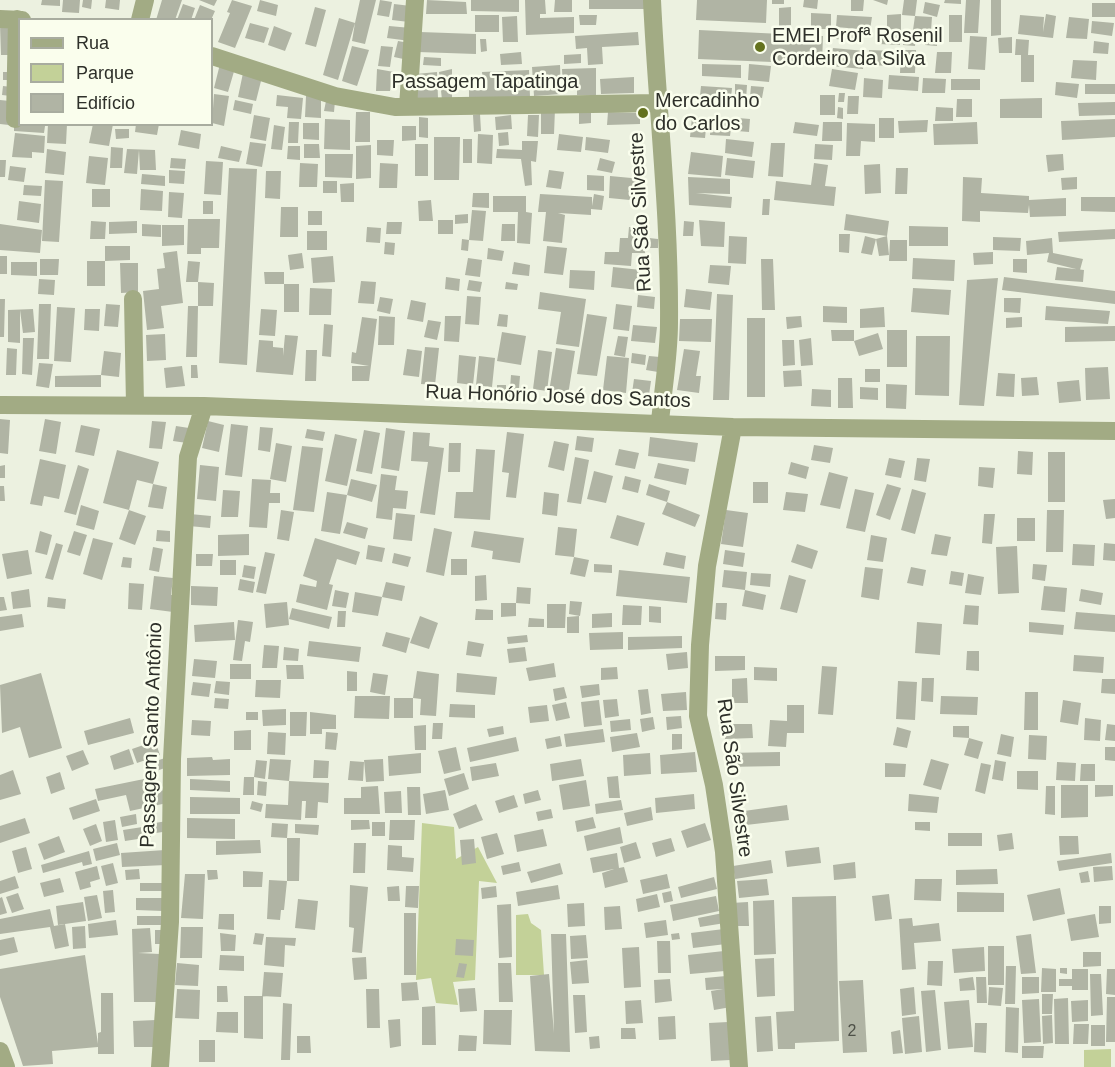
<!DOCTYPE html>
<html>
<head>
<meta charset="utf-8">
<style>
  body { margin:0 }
  #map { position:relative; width:1115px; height:1067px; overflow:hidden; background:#ecf1e0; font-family:Arial,sans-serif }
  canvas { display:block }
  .legend { position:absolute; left:18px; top:18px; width:195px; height:108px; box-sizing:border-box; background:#fafeed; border:2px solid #a8ac9f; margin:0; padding:8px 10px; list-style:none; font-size:18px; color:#2e302a }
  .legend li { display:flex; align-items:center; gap:12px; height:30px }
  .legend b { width:30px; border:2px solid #a8ac9f }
</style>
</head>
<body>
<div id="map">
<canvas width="1115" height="1067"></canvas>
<ul class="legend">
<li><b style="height:8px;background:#a2ab84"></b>Rua</li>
<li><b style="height:16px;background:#c3d198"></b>Parque</li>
<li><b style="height:16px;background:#b0b4a4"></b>Edifício</li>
</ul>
</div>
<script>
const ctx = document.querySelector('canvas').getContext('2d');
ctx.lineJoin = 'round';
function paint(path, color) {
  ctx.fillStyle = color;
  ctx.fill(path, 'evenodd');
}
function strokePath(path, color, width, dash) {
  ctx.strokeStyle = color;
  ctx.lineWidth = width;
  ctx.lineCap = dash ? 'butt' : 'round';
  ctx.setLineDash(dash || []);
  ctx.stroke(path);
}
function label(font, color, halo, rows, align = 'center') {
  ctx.font = font + ' Arial,sans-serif';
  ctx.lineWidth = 5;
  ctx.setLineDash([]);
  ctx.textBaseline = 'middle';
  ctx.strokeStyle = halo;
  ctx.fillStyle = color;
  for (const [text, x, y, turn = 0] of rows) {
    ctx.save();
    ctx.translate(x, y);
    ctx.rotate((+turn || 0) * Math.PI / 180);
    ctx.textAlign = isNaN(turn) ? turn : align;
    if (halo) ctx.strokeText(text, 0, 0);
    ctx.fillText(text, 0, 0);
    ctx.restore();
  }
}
const green = new Path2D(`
  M 422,823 L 454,827 L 456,859 L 478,847 L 497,883 L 479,881 L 475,980 L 453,982 L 458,1005 L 436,1003 L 431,978 L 416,980 Z
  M 528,914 L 531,923 L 541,930 L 544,975 L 516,975 L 516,915 Z
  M 1111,1049 L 1111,1067 L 1084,1067 L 1084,1050 Z`);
const building = new Path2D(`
  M 42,0 L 60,0 L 60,6 L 41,5 Z
  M 63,0 L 80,0 L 79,13 L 62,12 Z
  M 83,0 L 92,0 L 91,9 L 82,7 Z
  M 106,0 L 120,0 L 119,10 L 105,8 Z
  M 162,0 L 182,0 L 175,20 L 156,20 Z
  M 199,0 L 217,0 L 214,6 Z
  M 232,0 L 252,6 L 235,48 L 218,42 L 230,13 L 227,12 Z
  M 260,0 L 278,5 L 276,16 L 257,11 Z
  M 360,0 L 376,0 L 365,44 L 352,41 L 355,23 L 338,80 L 323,75 L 339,18 L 355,23 Z
  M 380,0 L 392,2 L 389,17 L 377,15 Z
  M 427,0 L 466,2 L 467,14 L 426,14 Z
  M 471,0 L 519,0 L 519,12 L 471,11 Z
  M 525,0 L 545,0 L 546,14 L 540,14 L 540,18 L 574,17 L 574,33 L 526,35 Z
  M 555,0 L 572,0 L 572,12 L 554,12 Z
  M 589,0 L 645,0 L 645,9 L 589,9 Z
  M 697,0 L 767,0 L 766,23 L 696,20 Z
  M 772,0 L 784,0 L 784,4 L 772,4 Z
  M 804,0 L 818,0 L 817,9 L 803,7 Z
  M 851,0 L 864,0 L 863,11 L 851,11 Z
  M 873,0 L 888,0 L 887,5 Z
  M 904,0 L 917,0 L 915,16 L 932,17 L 931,31 L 913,30 L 915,16 L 902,15 Z
  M 945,0 L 961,0 L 961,4 L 944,3 Z
  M 966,0 L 980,0 L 978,33 L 964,33 Z
  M 991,0 L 1001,0 L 1001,35 L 991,36 Z
  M 925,2 L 940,5 L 937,17 L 923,13 Z
  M 1092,3 L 1115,3 L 1115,17 L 1092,17 Z
  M 183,4 L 195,8 L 191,20 L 177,20 Z
  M 394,4 L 411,6 L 409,22 L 392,20 Z
  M 200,5 L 215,11 L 211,20 L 194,20 Z
  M 315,7 L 326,10 L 316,47 L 305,44 Z
  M 791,7 L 791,25 L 779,26 L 779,8 Z
  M 811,13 L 831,14 L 831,29 L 811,29 Z
  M 901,14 L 901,30 L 887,29 L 887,15 Z
  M 1046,14 L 1056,16 L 1053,38 L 1018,34 L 1020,15 L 1044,17 L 1043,32 Z
  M 475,15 L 499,15 L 499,32 L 475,32 Z
  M 579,15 L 597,15 L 596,25 L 580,25 Z
  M 837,15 L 872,17 L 870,30 L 836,27 Z
  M 949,15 L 962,15 L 962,42 L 949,42 Z
  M 517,16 L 518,42 L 503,42 L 502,17 Z
  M 1069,17 L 1089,19 L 1087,39 L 1066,38 Z
  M 1092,21 L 1114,23 L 1112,36 L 1091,33 Z
  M 250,23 L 269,28 L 264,43 L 245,38 Z
  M 0,25 L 14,25 L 14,55 L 1,55 Z
  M 274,26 L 292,33 L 285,51 L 268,45 Z
  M 389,26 L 411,28 L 410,41 L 387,38 Z
  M 699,30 L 823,36 L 822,64 L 698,59 Z
  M 837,31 L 854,33 L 853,41 L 836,39 Z
  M 420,32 L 476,34 L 476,54 L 418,52 Z
  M 638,32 L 639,45 L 602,47 L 603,64 L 588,65 L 587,48 L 576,49 L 575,36 Z
  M 879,32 L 900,33 L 900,45 L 879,44 Z
  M 905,34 L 916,35 L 915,46 L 903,45 Z
  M 925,34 L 937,36 L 937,46 L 925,45 Z
  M 970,36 L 987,37 L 985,70 L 968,69 Z
  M 1012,37 L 1012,53 L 999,53 L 998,38 Z
  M 480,39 L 486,39 L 487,51 L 481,52 Z
  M 1016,39 L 1029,40 L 1028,55 L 1034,55 L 1034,82 L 1021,82 L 1021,55 L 1015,55 Z
  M 398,41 L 409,43 L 408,60 L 394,57 Z
  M 1094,41 L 1109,43 L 1108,54 L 1093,53 Z
  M 352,46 L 369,50 L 357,86 L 342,81 Z
  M 381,46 L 393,47 L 390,67 L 378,66 Z
  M 833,48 L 865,51 L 863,69 L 831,66 Z
  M 869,50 L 896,51 L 895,66 L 868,65 Z
  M 901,50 L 916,50 L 915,73 L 900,73 Z
  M 521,52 L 522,64 L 501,65 L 500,54 Z
  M 937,52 L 952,52 L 951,73 L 935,73 Z
  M 581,54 L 581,63 L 564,64 L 564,55 Z
  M 424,57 L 441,58 L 441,66 L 423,65 Z
  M 1073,60 L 1097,61 L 1096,80 L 1071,78 Z
  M 220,64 L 235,68 L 228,92 L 214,88 Z
  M 702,64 L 741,65 L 741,78 L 702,76 Z
  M 749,64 L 771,66 L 769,82 L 748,80 Z
  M 560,65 L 561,94 L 534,96 L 532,67 Z
  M 596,68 L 596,95 L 577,95 L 577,86 L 563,87 L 562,69 Z
  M 377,69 L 394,72 L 390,91 L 376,91 Z
  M 452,69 L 452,100 L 442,100 L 439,72 Z
  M 832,69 L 858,73 L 855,90 L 829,86 Z
  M 529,70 L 530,97 L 469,100 L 469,84 L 483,83 L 482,72 Z
  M 3,72 L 11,72 L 12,80 L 3,80 Z
  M 437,72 L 438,98 L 416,98 L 416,74 Z
  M 243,73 L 262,77 L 256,101 L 238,97 Z
  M 889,75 L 919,77 L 918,91 L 888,89 Z
  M 634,77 L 634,93 L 601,94 L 600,79 Z
  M 864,78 L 883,80 L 882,98 L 863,97 Z
  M 923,78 L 946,79 L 945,93 L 922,93 Z
  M 951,79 L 980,79 L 980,90 L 951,90 Z
  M 1056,82 L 1079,84 L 1077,98 L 1055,95 Z
  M 735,84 L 747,85 L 746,100 L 735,100 Z
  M 1085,84 L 1115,84 L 1115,94 L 1085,94 Z
  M 3,86 L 12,87 L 11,96 L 2,95 Z
  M 701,86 L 732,88 L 731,98 L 700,96 Z
  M 751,86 L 764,87 L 762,98 L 750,97 Z
  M 839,93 L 845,93 L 844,102 L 838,102 Z
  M 214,94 L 229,96 L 224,126 L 212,123 Z
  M 277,95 L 303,98 L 301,119 L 287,118 L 288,107 L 276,106 Z
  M 820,95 L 835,95 L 835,115 L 820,115 Z
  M 306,96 L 321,96 L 321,118 L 305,117 Z
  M 848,96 L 859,96 L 858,114 L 847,114 Z
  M 1042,98 L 1042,118 L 1000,118 L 1000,99 Z
  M 957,99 L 972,99 L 972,117 L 956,117 Z
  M 0,100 L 10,101 L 9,125 L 0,124 Z
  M 235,100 L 253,104 L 251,114 L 233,110 Z
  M 326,101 L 335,101 L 334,112 L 324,111 Z
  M 1115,102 L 1115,115 L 1079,116 L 1078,103 Z
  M 838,107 L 843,108 L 843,119 L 837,118 Z
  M 936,107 L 953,108 L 953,121 L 935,121 Z
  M 541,109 L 555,109 L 554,134 L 541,134 Z
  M 356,112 L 370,112 L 370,142 L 355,142 Z
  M 608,112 L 640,113 L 640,124 L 607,125 Z
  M 579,113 L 591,113 L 591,123 L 579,124 Z
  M 480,114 L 481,131 L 474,132 L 473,115 Z
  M 254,115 L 270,118 L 266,141 L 250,138 Z
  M 511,115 L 512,129 L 496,130 L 495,117 Z
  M 528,115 L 539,115 L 538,137 L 527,136 Z
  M 419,117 L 428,118 L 428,138 L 419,137 Z
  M 692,117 L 707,119 L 705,138 L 690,137 Z
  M 711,118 L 732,120 L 730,136 L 710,135 Z
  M 738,118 L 750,119 L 749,132 L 737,131 Z
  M 879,118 L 894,118 L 894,138 L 879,138 Z
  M 325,119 L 350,120 L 350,150 L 324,149 Z
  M 1115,119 L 1115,137 L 1062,140 L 1061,121 Z
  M 928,120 L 927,132 L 899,133 L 898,121 Z
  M 289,122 L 299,122 L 298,143 L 288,143 Z
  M 795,122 L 819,125 L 817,136 L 793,133 Z
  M 823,122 L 842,122 L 842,141 L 822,141 Z
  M 977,122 L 978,144 L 934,145 L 933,124 Z
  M 303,123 L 319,123 L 319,140 L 303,139 Z
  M 847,123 L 875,124 L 875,142 L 861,141 L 860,156 L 846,156 Z
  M 14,124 L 45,126 L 44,133 L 14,131 Z
  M 48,124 L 67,124 L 66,144 L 47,143 Z
  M 93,124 L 113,124 L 109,146 L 89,143 Z
  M 136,124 L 159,124 L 157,135 L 135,132 Z
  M 274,125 L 285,127 L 282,150 L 271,149 Z
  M 402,126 L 416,126 L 416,140 L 402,141 Z
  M 115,129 L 129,129 L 129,138 L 116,139 Z
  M 181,130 L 201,134 L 199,149 L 178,145 Z
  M 508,132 L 509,145 L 499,146 L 498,133 Z
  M 15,133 L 45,136 L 44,153 L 32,152 L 32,158 L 12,157 Z
  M 478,134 L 493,135 L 492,164 L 477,163 Z
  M 559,134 L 583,137 L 581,152 L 557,150 Z
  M 434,137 L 460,137 L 459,180 L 434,180 Z
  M 586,137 L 610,140 L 608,153 L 585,150 Z
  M 463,139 L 472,139 L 472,163 L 463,163 Z
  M 726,139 L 754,142 L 752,157 L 725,153 Z
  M 377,140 L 394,140 L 393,156 L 377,155 Z
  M 522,141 L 538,141 L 536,162 L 531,161 L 532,185 L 525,186 L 521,159 L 496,158 L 497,149 L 522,150 Z
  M 250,142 L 266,144 L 262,167 L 246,164 Z
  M 771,143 L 785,143 L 783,177 L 768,176 Z
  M 304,144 L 319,144 L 320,158 L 304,158 Z
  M 415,144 L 428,144 L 428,176 L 415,176 Z
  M 815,144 L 833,145 L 832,160 L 814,159 Z
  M 371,145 L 371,178 L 356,179 L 356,146 Z
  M 221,146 L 242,151 L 239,162 L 218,158 Z
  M 288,146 L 300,146 L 300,160 L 287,159 Z
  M 111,147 L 123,148 L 122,168 L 110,168 Z
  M 47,149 L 66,152 L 64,175 L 45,173 Z
  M 127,149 L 155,150 L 156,170 L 140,170 L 139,150 L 137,174 L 124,173 Z
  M 691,152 L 723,156 L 721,177 L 688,174 Z
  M 325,154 L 353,154 L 352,178 L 325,177 Z
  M 1063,154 L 1064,170 L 1048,172 L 1046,155 Z
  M 89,156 L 108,158 L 105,185 L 86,183 Z
  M 171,158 L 186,159 L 185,169 L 170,168 Z
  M 600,158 L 615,162 L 612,173 L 597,170 Z
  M 727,158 L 755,161 L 753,178 L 725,175 Z
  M 0,160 L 6,160 L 5,177 L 0,177 Z
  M 206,161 L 223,162 L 221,195 L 204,194 Z
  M 300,163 L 318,164 L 317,187 L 299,187 Z
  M 380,163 L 398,164 L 397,188 L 379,188 Z
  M 814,163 L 828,165 L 825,186 L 836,187 L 834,206 L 774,200 L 776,181 L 811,185 Z
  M 880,164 L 881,193 L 865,194 L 864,165 Z
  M 10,166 L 26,168 L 24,182 L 8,180 Z
  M 229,168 L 257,169 L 247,365 L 219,363 Z
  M 896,168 L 908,168 L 907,194 L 895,194 Z
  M 169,170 L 185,171 L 184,184 L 169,183 Z
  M 549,170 L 564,172 L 561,189 L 546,187 Z
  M 266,171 L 281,171 L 280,199 L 265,198 Z
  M 142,174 L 165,176 L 165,186 L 141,184 Z
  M 587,175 L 604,176 L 604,191 L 587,190 Z
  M 610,176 L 642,179 L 640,201 L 609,198 Z
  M 688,177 L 730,179 L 730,194 L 696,193 L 732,197 L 731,208 L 689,205 Z
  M 963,177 L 982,178 L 981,193 L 1029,196 L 1029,200 L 1066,198 L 1066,216 L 1030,217 L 1029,205 L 1028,213 L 980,211 L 980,222 L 962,221 Z
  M 1077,177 L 1077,189 L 1062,190 L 1061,178 Z
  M 45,180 L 63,181 L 59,242 L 42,241 Z
  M 323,181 L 337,181 L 337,193 L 323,193 Z
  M 354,183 L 354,202 L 341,202 L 340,184 Z
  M 24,185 L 42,186 L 41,196 L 23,195 Z
  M 92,189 L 110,189 L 110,207 L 92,207 Z
  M 141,189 L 163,191 L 162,211 L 140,210 Z
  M 169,192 L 184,193 L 182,218 L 168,217 Z
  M 473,193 L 489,193 L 489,208 L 472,207 Z
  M 540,194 L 592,197 L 592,206 L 594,194 L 604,196 L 602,210 L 591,209 L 591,215 L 558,213 L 565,215 L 562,243 L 543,241 L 546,212 L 538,212 Z
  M 493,196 L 526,196 L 526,212 L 532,213 L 530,244 L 517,243 L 518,212 L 493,212 Z
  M 1081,197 L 1115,197 L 1115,212 L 1081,211 Z
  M 763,199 L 770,199 L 769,215 L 762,215 Z
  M 431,200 L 433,221 L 419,221 L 418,201 Z
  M 19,201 L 41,204 L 39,223 L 17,220 Z
  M 203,201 L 213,201 L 213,214 L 203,214 Z
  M 281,207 L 298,207 L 298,237 L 280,237 Z
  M 472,210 L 486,211 L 483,241 L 469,240 L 468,251 L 461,250 L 462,239 L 469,240 Z
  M 308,211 L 322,211 L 322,225 L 308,225 Z
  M 468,214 L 468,223 L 455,224 L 455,215 Z
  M 846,214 L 889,221 L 887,236 L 889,255 L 879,256 L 876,239 L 887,236 L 844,230 Z
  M 188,219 L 220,219 L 219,248 L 201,248 L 201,254 L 187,254 Z
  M 438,220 L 453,220 L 453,234 L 438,234 Z
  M 699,220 L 725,222 L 724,247 L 701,246 Z
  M 91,221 L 106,222 L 105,239 L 90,239 Z
  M 137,221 L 137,233 L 109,234 L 109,222 Z
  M 684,221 L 694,222 L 693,236 L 683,236 Z
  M 387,222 L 402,222 L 401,234 L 386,234 Z
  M 0,224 L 42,230 L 40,253 L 0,250 Z
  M 142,224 L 161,225 L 161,237 L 142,236 Z
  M 502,224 L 515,224 L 515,241 L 501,241 Z
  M 162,225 L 184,225 L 184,245 L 162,246 Z
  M 909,226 L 948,227 L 948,246 L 909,246 Z
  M 367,227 L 381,228 L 380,243 L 366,242 Z
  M 629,227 L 645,228 L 645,253 L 632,253 L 631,266 L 604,264 L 605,252 L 619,252 L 620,238 L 628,238 Z
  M 1115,229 L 1115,239 L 1059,242 L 1058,232 Z
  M 307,231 L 327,231 L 327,250 L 307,250 Z
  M 839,234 L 850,234 L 849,253 L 839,252 Z
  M 729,236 L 747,237 L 746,264 L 728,263 Z
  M 865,236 L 876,239 L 872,255 L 861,253 Z
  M 993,237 L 1021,238 L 1020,251 L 993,250 Z
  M 649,238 L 658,239 L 658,248 L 649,248 Z
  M 1052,238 L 1053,253 L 1083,259 L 1080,270 L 1047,262 L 1049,253 L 1027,255 L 1026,241 Z
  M 890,240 L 907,240 L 907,261 L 889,261 Z
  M 385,242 L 395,243 L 394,255 L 384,254 Z
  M 105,246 L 130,246 L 130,260 L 105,261 L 105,286 L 87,286 L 87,261 L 105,261 Z
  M 547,246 L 567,248 L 563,275 L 544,273 Z
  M 488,248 L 504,251 L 502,261 L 487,259 Z
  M 177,251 L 183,303 L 161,306 L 164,328 L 147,330 L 143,291 L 159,289 L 157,269 L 165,268 L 163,253 Z
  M 993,252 L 993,264 L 974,265 L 973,253 Z
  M 302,253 L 304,268 L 290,270 L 288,255 Z
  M 0,256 L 7,256 L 7,274 L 0,274 Z
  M 333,256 L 335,282 L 313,283 L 311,258 Z
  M 468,258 L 482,260 L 480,277 L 465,275 Z
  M 913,258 L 955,260 L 954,281 L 912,279 Z
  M 40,259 L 59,259 L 58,275 L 40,275 Z
  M 761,259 L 773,259 L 775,310 L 762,310 Z
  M 1013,259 L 1027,259 L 1027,273 L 1013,272 Z
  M 188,261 L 200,262 L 198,282 L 186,282 Z
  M 11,262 L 37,262 L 37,276 L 11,275 Z
  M 514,262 L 530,265 L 529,276 L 512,274 Z
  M 120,263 L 138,263 L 138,292 L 121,293 Z
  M 710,265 L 731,266 L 729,285 L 708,283 Z
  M 613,267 L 641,270 L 638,290 L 611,287 Z
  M 1057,267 L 1084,270 L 1083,282 L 1055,280 Z
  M 570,270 L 595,271 L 594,290 L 569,288 Z
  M 264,272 L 284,272 L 284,284 L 265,284 Z
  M 446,277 L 460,279 L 459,291 L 445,289 Z
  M 1004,277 L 1115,291 L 1115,304 L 1002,290 Z
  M 998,278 L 984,406 L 959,405 L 967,280 Z
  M 39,279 L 55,280 L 54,295 L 38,294 Z
  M 469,280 L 482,282 L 480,292 L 467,290 Z
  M 361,281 L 376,282 L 374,304 L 358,303 Z
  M 198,282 L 214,283 L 213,306 L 198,306 Z
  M 506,282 L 518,284 L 517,290 L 505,289 Z
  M 284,284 L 299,284 L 299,312 L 284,312 Z
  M 310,288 L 332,289 L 331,315 L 309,315 Z
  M 913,288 L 951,290 L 949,315 L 911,312 Z
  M 686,289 L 712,292 L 710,310 L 684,307 Z
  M 540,292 L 586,299 L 579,347 L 556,344 L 561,312 L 538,309 Z
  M 717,294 L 733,295 L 729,400 L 713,400 Z
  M 638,295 L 655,297 L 654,309 L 637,307 Z
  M 467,296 L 481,297 L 479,325 L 465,324 Z
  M 380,297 L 393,299 L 390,314 L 377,311 Z
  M 1004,298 L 1021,298 L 1020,313 L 1004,312 Z
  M 0,299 L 5,299 L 4,337 L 0,337 Z
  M 411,300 L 426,303 L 423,322 L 407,319 Z
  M 39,304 L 51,304 L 49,359 L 37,359 Z
  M 106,304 L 120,305 L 118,327 L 104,326 Z
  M 616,304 L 632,306 L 629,331 L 613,329 Z
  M 188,306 L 198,306 L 197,357 L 186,357 Z
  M 823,306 L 847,307 L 847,323 L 823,322 Z
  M 1046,306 L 1110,311 L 1108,324 L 1045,320 Z
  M 57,307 L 75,308 L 71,362 L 54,361 Z
  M 884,307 L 885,327 L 860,328 L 860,309 Z
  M 33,309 L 35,332 L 23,333 L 20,310 L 20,343 L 8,342 L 8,310 Z
  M 85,309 L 100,309 L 99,331 L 84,330 Z
  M 261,309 L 277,310 L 275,336 L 259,335 Z
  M 499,314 L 508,315 L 507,327 L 497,326 Z
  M 587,314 L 607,317 L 597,376 L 577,374 Z
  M 379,316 L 395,317 L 394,345 L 378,345 Z
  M 445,316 L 461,316 L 459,342 L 444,341 Z
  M 801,316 L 802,327 L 787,329 L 786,317 Z
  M 362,317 L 377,319 L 369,381 L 352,381 L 352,366 L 369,366 L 351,363 L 352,352 L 356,353 Z
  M 1022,317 L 1022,327 L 1006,328 L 1006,318 Z
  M 747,318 L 765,318 L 765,397 L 747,397 Z
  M 680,319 L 712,319 L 711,342 L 679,341 Z
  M 428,320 L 441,322 L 437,340 L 424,337 Z
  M 324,324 L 333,325 L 331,357 L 322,356 Z
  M 633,325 L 657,327 L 655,343 L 631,341 Z
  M 1115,326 L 1115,341 L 1065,342 L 1065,327 Z
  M 831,330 L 854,330 L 854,341 L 832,341 Z
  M 887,330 L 907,330 L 907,367 L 887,367 Z
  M 502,332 L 526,336 L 521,365 L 497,361 Z
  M 878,333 L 883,349 L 859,356 L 854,341 Z
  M 165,334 L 166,360 L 147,361 L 146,335 Z
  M 285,335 L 298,336 L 293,375 L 256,372 L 259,340 L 273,341 L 273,347 L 283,348 L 283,356 Z
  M 618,336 L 628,337 L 625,357 L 614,355 Z
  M 916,336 L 950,336 L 949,396 L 915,395 Z
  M 23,338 L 34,338 L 32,375 L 22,374 Z
  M 811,338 L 813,365 L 801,366 L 799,340 Z
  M 782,340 L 794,340 L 795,365 L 783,366 Z
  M 425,347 L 439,348 L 435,385 L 421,384 Z
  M 7,348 L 17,349 L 16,375 L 6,375 Z
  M 556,348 L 575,351 L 568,395 L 549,392 Z
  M 407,349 L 422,351 L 419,377 L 403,375 Z
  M 684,349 L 700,351 L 696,376 L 701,376 L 699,393 L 677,390 Z
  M 306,350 L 317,350 L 316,381 L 305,381 Z
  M 538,350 L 552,352 L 547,391 L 533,389 Z
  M 104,351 L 121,353 L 119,377 L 101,375 Z
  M 632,353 L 646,355 L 645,365 L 631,363 Z
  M 459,355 L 476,357 L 473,385 L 457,383 Z
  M 479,356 L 495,358 L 492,387 L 476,385 Z
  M 607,356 L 629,358 L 626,393 L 603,390 Z
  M 649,356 L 660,357 L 658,372 L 646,370 Z
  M 39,363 L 53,364 L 49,388 L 36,386 Z
  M 191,365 L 197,365 L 198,378 L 191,378 Z
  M 182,366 L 185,386 L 166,388 L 164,368 Z
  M 1108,367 L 1110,399 L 1086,400 L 1085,368 Z
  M 865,369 L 880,369 L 880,382 L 865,382 Z
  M 801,370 L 802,386 L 784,387 L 783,371 Z
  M 998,373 L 1015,374 L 1014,397 L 996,396 Z
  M 101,375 L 101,387 L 55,387 L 55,376 Z
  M 511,375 L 520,376 L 518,401 L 509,401 Z
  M 1037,377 L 1039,395 L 1022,396 L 1021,378 Z
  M 838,378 L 852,378 L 853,408 L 838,408 Z
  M 634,379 L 651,381 L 648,402 L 631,400 Z
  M 1079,380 L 1081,401 L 1059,403 L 1057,382 Z
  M 886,384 L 907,385 L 906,409 L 886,408 Z
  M 497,385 L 506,385 L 506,398 L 497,398 Z
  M 860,387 L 878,388 L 878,400 L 860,399 Z
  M 812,389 L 831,390 L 831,407 L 811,406 Z
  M 0,419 L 10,420 L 8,454 L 0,453 Z
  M 45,419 L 61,422 L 56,454 L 39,451 Z
  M 152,421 L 166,422 L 162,449 L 149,448 Z
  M 208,421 L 224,425 L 219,452 L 202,448 Z
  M 231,424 L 248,426 L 242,477 L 225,475 Z
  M 81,425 L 100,429 L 94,456 L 75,452 Z
  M 176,426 L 189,428 L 187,443 L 173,441 Z
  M 260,427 L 273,428 L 270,452 L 258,450 Z
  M 386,428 L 405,431 L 399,471 L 381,468 Z
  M 307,429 L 325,432 L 323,441 L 305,438 Z
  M 364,430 L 380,433 L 372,474 L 356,471 Z
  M 413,432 L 430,433 L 429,446 L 444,448 L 435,515 L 420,513 L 428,462 L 411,461 Z
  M 507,432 L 524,434 L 516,498 L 506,497 L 509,473 L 502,472 Z
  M 335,434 L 357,439 L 347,486 L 325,481 Z
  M 577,436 L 594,438 L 592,452 L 575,450 Z
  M 650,437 L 698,443 L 695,462 L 648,456 Z
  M 554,441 L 569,444 L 564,471 L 548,467 Z
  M 276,443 L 292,446 L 286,482 L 270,479 Z
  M 449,443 L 461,443 L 460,472 L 448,472 Z
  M 814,445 L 833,448 L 830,463 L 811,460 Z
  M 302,446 L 323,448 L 314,512 L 293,510 Z
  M 476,449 L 495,450 L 490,520 L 454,518 L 456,492 L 473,492 Z
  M 619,449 L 639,453 L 635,469 L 615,465 Z
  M 117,450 L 159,462 L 153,484 L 137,480 L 129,510 L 103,503 Z
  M 1018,451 L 1033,452 L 1032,475 L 1017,474 Z
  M 1048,452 L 1065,452 L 1065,502 L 1048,502 Z
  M 575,457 L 589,460 L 581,504 L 567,502 Z
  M 889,458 L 905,461 L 901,478 L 885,475 Z
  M 917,458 L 930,459 L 926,482 L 914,480 Z
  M 40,459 L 66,465 L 59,499 L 44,496 L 42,506 L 30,504 Z
  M 791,462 L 809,467 L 806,479 L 788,474 Z
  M 658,463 L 689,469 L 686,485 L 654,478 Z
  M 5,465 L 5,478 L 0,478 L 0,466 Z
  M 78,465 L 89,469 L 76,515 L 64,512 Z
  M 200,465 L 219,467 L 216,501 L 197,499 Z
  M 979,467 L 995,468 L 993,488 L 978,486 Z
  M 594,471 L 613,476 L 606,503 L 587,499 Z
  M 829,472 L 848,477 L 840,509 L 820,505 Z
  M 381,474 L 397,476 L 395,490 L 408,491 L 406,509 L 393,508 L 392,520 L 376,518 Z
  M 625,476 L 641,480 L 638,493 L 622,489 Z
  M 252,479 L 271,480 L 270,493 L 280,493 L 280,503 L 269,503 L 267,528 L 249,527 Z
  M 351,479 L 377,485 L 372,502 L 347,495 Z
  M 753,482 L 768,482 L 768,503 L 753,503 Z
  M 153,484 L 167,487 L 163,509 L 148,507 Z
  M 649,484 L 670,491 L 667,502 L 646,495 Z
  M 887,484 L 901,488 L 890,520 L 876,515 Z
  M 0,486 L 4,486 L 5,501 L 0,501 Z
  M 855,489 L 874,493 L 865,532 L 846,528 Z
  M 912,489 L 926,493 L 915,534 L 901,530 Z
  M 223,490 L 240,491 L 238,517 L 221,517 Z
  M 327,492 L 347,495 L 340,534 L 321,531 Z
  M 544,492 L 559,494 L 557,516 L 542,514 Z
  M 786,492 L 808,494 L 805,512 L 783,510 Z
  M 1115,499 L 1115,518 L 1106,519 L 1103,500 Z
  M 667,502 L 700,515 L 695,527 L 662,514 Z
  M 81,505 L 99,511 L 94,530 L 76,525 Z
  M 129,510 L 146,516 L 135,545 L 119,539 Z
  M 281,510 L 294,512 L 289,541 L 277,539 Z
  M 726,510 L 748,513 L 743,547 L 721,544 Z
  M 1047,510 L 1064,510 L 1063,552 L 1046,552 Z
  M 396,513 L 415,515 L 412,541 L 393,539 Z
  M 190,514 L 211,516 L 210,528 L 189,526 Z
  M 984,514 L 995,514 L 992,544 L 982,543 Z
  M 617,515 L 645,523 L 638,546 L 610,538 Z
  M 1017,518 L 1035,518 L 1035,541 L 1017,541 Z
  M 347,522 L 368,528 L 365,539 L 343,533 Z
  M 558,527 L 577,529 L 574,557 L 589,560 L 585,577 L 570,574 L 574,557 L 555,555 Z
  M 434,528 L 452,532 L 444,576 L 426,572 Z
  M 157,530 L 170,531 L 170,542 L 156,541 Z
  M 40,531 L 52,535 L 47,555 L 35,552 Z
  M 74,531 L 87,535 L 80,556 L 67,552 Z
  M 474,531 L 524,538 L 520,563 L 492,559 L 493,551 L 471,547 Z
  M 249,534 L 249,555 L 218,556 L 218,535 Z
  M 935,534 L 951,537 L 947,556 L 931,554 Z
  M 871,535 L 887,538 L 883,562 L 867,560 Z
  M 93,538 L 113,543 L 102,580 L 83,574 Z
  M 315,538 L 360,552 L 356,565 L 337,559 L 329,584 L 333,585 L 327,610 L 296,602 L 300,584 L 316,587 L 317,581 L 303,576 Z
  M 56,543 L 63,545 L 53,580 L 45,578 Z
  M 1104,543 L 1115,544 L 1115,561 L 1103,560 Z
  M 797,544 L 818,551 L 812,569 L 791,562 Z
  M 1073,544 L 1095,545 L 1094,566 L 1072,565 Z
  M 368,545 L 385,548 L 382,562 L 366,559 Z
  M 1017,546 L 1019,593 L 998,594 L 996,547 Z
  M 153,547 L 163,549 L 159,572 L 149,570 Z
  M 28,550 L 32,574 L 7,579 L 2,554 Z
  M 725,550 L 745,553 L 743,567 L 723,564 Z
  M 265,552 L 275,554 L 266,594 L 256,592 Z
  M 666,552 L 686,556 L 684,569 L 663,565 Z
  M 394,553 L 411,557 L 408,567 L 392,563 Z
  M 196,554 L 213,554 L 212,566 L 196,566 Z
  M 123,557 L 132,558 L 131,568 L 121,567 Z
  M 451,559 L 467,559 L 467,575 L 451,575 Z
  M 220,560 L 236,560 L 236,575 L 220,575 Z
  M 594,564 L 612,565 L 612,573 L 594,572 Z
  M 1033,564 L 1047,565 L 1045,581 L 1032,579 Z
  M 244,565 L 256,567 L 254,579 L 242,577 Z
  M 865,567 L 883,569 L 879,600 L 861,597 Z
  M 911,567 L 926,570 L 923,586 L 907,583 Z
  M 619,570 L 690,577 L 687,603 L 616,596 Z
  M 724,570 L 747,572 L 745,590 L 722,587 Z
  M 951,571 L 964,573 L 962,586 L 949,584 Z
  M 751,573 L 771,574 L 770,587 L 750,585 Z
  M 968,574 L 984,577 L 981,595 L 965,593 Z
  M 486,575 L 487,600 L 475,601 L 475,576 Z
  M 789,575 L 806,580 L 797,613 L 780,609 Z
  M 154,576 L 173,578 L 171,595 L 175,595 L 173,612 L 150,609 Z
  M 240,579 L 255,582 L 253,593 L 238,590 Z
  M 386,582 L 405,586 L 402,601 L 382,597 Z
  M 129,583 L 144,584 L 142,610 L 128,609 Z
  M 191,586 L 218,587 L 217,606 L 191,605 Z
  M 1044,586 L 1067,588 L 1065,612 L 1041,610 Z
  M 517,587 L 531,588 L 530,604 L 516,603 L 516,616 L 501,617 L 501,603 L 516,603 Z
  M 29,589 L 31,607 L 13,609 L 11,592 Z
  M 1081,589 L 1103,593 L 1101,605 L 1079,601 Z
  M 335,590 L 349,593 L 346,608 L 332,606 Z
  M 745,590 L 766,595 L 763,610 L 742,606 Z
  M 355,592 L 382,597 L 378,616 L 352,612 Z
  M 0,597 L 4,597 L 7,610 L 0,611 Z
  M 48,597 L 66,599 L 65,609 L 47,607 Z
  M 570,601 L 582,602 L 580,616 L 569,614 Z
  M 287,602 L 289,625 L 266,628 L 264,604 Z
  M 716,603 L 727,603 L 726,620 L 715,619 Z
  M 547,604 L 566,604 L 565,628 L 547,628 Z
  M 623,605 L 642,606 L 641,625 L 622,625 Z
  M 965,605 L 979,606 L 978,625 L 963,624 Z
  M 649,606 L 661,607 L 661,623 L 649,622 Z
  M 292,608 L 332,617 L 329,629 L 289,619 Z
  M 476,609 L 493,610 L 493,620 L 475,620 Z
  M 338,611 L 346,611 L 345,627 L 337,627 Z
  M 1076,612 L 1115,615 L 1115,632 L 1074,629 Z
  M 612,613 L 612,627 L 592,628 L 592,614 Z
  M 22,614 L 24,627 L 0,631 L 0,617 Z
  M 420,616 L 438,623 L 429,649 L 410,643 Z
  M 579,616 L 579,633 L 567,633 L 567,617 Z
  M 529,618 L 544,619 L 544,627 L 528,627 Z
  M 238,620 L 253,622 L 250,642 L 245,641 L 242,661 L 233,660 Z
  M 234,622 L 235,640 L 195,642 L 194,625 Z
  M 917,622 L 942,624 L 940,655 L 915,653 Z
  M 1029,622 L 1064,625 L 1063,635 L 1029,632 Z
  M 386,632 L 410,638 L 406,653 L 382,646 Z
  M 623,632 L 623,649 L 590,650 L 589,633 Z
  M 527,635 L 528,642 L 508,644 L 507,637 Z
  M 682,636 L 682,648 L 628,650 L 628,637 Z
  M 309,641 L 361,647 L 359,662 L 307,656 Z
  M 468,641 L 484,644 L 481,657 L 466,655 Z
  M 264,645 L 279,646 L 277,668 L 262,668 Z
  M 284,647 L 299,649 L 298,661 L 283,660 Z
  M 525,647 L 527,661 L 509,663 L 507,649 Z
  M 967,651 L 979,651 L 979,671 L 966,670 Z
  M 687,652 L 688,668 L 668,670 L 666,654 Z
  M 1074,655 L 1104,657 L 1103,673 L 1073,671 Z
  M 715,656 L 745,656 L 745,670 L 715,671 Z
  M 194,659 L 217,661 L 215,678 L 192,676 Z
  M 554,663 L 556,677 L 529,681 L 526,668 Z
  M 230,664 L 251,664 L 251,679 L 230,679 Z
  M 286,665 L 303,665 L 304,679 L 287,679 Z
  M 822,666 L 837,667 L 833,715 L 818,714 Z
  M 617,667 L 618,679 L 601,680 L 601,668 Z
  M 754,667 L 777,668 L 777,681 L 754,680 Z
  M 347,671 L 357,672 L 357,691 L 347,691 Z
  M 417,671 L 439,674 L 436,716 L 420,715 L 421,699 L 413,698 Z
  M 41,673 L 62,748 L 29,758 L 20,727 L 2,733 L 0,685 Z
  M 373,673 L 388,675 L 385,695 L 370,692 Z
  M 457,673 L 497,677 L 495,695 L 456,692 Z
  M 747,678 L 748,703 L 732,703 L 732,679 Z
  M 922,678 L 934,678 L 933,702 L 921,701 Z
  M 1102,679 L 1115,679 L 1115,694 L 1101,693 Z
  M 256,680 L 281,680 L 280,698 L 255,697 Z
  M 216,681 L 230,682 L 229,695 L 214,693 Z
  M 898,681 L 917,682 L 915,720 L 896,719 Z
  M 193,682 L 211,684 L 209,697 L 191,695 Z
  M 599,684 L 600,695 L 582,698 L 580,686 Z
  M 564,687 L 567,698 L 555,701 L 553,689 Z
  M 648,689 L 651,713 L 641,715 L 638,690 Z
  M 686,692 L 687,710 L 663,711 L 661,694 Z
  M 1025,692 L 1038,692 L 1038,730 L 1024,730 Z
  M 355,696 L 390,696 L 389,719 L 354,718 Z
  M 941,696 L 978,697 L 977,715 L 940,714 Z
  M 215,698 L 229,699 L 228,709 L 214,708 Z
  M 394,698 L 413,698 L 413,718 L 394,718 Z
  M 617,699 L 619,716 L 605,718 L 603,700 Z
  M 599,700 L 602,725 L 584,727 L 581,702 Z
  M 1063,700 L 1081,703 L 1078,725 L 1060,722 Z
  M 566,702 L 570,718 L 556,721 L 552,705 Z
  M 450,704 L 475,705 L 475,718 L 449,717 Z
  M 547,705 L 549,721 L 530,723 L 528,707 Z
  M 787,705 L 804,705 L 804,733 L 787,733 L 786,747 L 768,746 L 770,720 L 787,721 Z
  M 286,709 L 286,725 L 263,726 L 262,710 Z
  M 246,712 L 258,712 L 258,720 L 246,720 Z
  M 290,712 L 307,712 L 306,736 L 290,736 Z
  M 310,712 L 336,715 L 336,729 L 322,729 L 322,734 L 310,734 Z
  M 681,716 L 682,728 L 667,730 L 666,717 Z
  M 653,717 L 655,729 L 642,732 L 640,719 Z
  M 130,718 L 134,733 L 88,745 L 84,731 Z
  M 1085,718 L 1101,720 L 1100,741 L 1084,740 Z
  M 630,719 L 631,730 L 611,732 L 610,721 Z
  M 192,720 L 211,721 L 210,736 L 191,735 Z
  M 433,723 L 443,723 L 442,739 L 432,739 Z
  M 724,724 L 752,724 L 753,738 L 725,739 Z
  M 1107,724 L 1115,725 L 1115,741 L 1105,740 Z
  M 426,725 L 426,750 L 415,750 L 414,726 Z
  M 503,726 L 504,734 L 489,737 L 487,729 Z
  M 953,726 L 969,726 L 969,738 L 953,737 Z
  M 897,727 L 911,731 L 907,748 L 893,745 Z
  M 603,729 L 605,742 L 566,747 L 564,734 Z
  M 251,730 L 251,750 L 234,750 L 234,731 Z
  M 268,732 L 286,733 L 285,755 L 267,754 Z
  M 326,732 L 338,733 L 336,750 L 325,749 Z
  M 637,733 L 640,747 L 612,752 L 610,737 Z
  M 672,734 L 682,734 L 682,749 L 672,750 Z
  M 1001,734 L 1014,737 L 1011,757 L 997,754 Z
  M 1029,735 L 1047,736 L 1046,760 L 1028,759 Z
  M 560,736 L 562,746 L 547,749 L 545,739 Z
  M 516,737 L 519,751 L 470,762 L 467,748 Z
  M 969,738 L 983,742 L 978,759 L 964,755 Z
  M 155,741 L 160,755 L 137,763 L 132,749 Z
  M 456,747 L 461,770 L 444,774 L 438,751 Z
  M 1105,747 L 1115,747 L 1115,761 L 1105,760 Z
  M 129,749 L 134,764 L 114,770 L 110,756 Z
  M 83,750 L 89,764 L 72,771 L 66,756 Z
  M 695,752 L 697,772 L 661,774 L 660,755 Z
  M 780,752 L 780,766 L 725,767 L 725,753 Z
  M 421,753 L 421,773 L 389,776 L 388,756 Z
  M 650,753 L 651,774 L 624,776 L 623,755 Z
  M 212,757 L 213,760 L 230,759 L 230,775 L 187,776 L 187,758 Z
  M 165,758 L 168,767 L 150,773 L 147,764 Z
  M 270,759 L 291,760 L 289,781 L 268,779 Z
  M 383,759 L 384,781 L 366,782 L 364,760 Z
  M 581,759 L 584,776 L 552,781 L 550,764 Z
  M 931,759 L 949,764 L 941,790 L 923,785 Z
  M 256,760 L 267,761 L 265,779 L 254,777 Z
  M 314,760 L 329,761 L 328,778 L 313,778 Z
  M 995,760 L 1006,762 L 1003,781 L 992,779 Z
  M 350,761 L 364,762 L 363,781 L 348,780 Z
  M 1057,762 L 1076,763 L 1075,781 L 1056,780 Z
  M 496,763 L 499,776 L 472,781 L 470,767 Z
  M 885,763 L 906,764 L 905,777 L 885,777 Z
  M 981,763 L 991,765 L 985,794 L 975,791 Z
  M 1081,764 L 1095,764 L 1095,781 L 1080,781 Z
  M 13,770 L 21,794 L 0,800 L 0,775 Z
  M 1017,771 L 1038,771 L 1038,790 L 1017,789 Z
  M 60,772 L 65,789 L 51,794 L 46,777 Z
  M 464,773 L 469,789 L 449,796 L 444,779 Z
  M 618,776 L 620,798 L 609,798 L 607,777 Z
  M 244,777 L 254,777 L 254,795 L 243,795 Z
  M 144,779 L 147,793 L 165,790 L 167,803 L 130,811 L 126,795 L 98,801 L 95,789 Z
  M 190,779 L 230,781 L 230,792 L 190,790 Z
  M 586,780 L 590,806 L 563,810 L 559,785 Z
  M 258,781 L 267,782 L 266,796 L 257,795 Z
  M 289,781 L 329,783 L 328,803 L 318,802 L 317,818 L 305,818 L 306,801 L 302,801 L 301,820 L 265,818 L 266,804 L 288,805 Z
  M 1061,785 L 1088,785 L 1088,817 L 1061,818 Z
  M 1095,785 L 1113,785 L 1113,796 L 1095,797 Z
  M 378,786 L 380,814 L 344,814 L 344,798 L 361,798 L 361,787 Z
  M 1046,786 L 1055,786 L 1055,815 L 1045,814 Z
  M 407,787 L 420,787 L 421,815 L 408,815 Z
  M 445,790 L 449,810 L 426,814 L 423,794 Z
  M 538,790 L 541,800 L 525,804 L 523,794 Z
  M 401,791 L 402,813 L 385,813 L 384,792 Z
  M 694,794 L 695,809 L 656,813 L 655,798 Z
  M 909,794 L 939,797 L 937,813 L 908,811 Z
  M 514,795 L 518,807 L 499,813 L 495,801 Z
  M 190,797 L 240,798 L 240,814 L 190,814 Z
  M 96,799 L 100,811 L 73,820 L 69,808 Z
  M 621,800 L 623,810 L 596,814 L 595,804 Z
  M 252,801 L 263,804 L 261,812 L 250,809 Z
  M 476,804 L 483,820 L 459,829 L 453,814 Z
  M 787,805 L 789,820 L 746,825 L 744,811 Z
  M 651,807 L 653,820 L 627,826 L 624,813 Z
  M 551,809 L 553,818 L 538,821 L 536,812 Z
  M 136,814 L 137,824 L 122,827 L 120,817 Z
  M 593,817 L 596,828 L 577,832 L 575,821 Z
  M 25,818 L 30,833 L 0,843 L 0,826 Z
  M 187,818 L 235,819 L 235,839 L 187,838 Z
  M 115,820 L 118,840 L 106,842 L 103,822 Z
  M 351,820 L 369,820 L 370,829 L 351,830 Z
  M 390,820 L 415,820 L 414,840 L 389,840 Z
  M 167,821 L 169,831 L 156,833 L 155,823 Z
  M 372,822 L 385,822 L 385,836 L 372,836 Z
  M 915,822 L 930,822 L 930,831 L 915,830 Z
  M 272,823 L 288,824 L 287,838 L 271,837 Z
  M 705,823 L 711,840 L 687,848 L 681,831 Z
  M 96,824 L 102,841 L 90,846 L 83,829 Z
  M 295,824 L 319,825 L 318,835 L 295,833 Z
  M 149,826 L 151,837 L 125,841 L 123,830 Z
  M 620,827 L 623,843 L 587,851 L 584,836 Z
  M 543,829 L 547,846 L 517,852 L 514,835 Z
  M 497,833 L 504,854 L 487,859 L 481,837 Z
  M 948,833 L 982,833 L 982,846 L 948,846 Z
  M 1012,833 L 1014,849 L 999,851 L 997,835 Z
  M 59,836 L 65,852 L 44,860 L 38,844 Z
  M 1059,836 L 1078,836 L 1079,854 L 1060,855 Z
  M 287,838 L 300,838 L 299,881 L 287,881 Z
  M 671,838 L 675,851 L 656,857 L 652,843 Z
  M 474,839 L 476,863 L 462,865 L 460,840 Z
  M 260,840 L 261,853 L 216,855 L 216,841 Z
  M 636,842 L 641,858 L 624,863 L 620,847 Z
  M 117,843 L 120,855 L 96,861 L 93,849 Z
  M 354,843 L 366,843 L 365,873 L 353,873 Z
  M 388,845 L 402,846 L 402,857 L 414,858 L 413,872 L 387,870 Z
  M 26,847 L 32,869 L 18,873 L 12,851 Z
  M 819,847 L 821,863 L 787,867 L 785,851 Z
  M 165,850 L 166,865 L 122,867 L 121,853 Z
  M 89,851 L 92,864 L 83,866 L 82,862 L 43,873 L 41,865 Z
  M 617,853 L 619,868 L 624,867 L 628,882 L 605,888 L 602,873 L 614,869 L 593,873 L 590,858 Z
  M 1111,853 L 1112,863 L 1059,871 L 1057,861 Z
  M 771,860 L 773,873 L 735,879 L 733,866 Z
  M 519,862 L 521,871 L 503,875 L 501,866 Z
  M 855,862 L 856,878 L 834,880 L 833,865 Z
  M 113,863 L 118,883 L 106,886 L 101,866 Z
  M 560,863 L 563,874 L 531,883 L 527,872 Z
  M 97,866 L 100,879 L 90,882 L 91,887 L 80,890 L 75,872 Z
  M 1112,866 L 1113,880 L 1094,882 L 1093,867 Z
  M 139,869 L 140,879 L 126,880 L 125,870 Z
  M 997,869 L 998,884 L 956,885 L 956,870 Z
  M 207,870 L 217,870 L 218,879 L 208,880 Z
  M 243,871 L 263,872 L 262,887 L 243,887 Z
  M 1088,871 L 1090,882 L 1081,883 L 1079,873 Z
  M 185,874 L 205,874 L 203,919 L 181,918 Z
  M 667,874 L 670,888 L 643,894 L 640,880 Z
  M 15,876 L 19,888 L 0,894 L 0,881 Z
  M 714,877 L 717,889 L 681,898 L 678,887 Z
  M 60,878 L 64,892 L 44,897 L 40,883 Z
  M 767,879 L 769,895 L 739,898 L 737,881 Z
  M 915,879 L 942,879 L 941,901 L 914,900 Z
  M 269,880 L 287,881 L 284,910 L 281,910 L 280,920 L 267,919 Z
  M 140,883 L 165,883 L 165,891 L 140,891 Z
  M 350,885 L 368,887 L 362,953 L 352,952 L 354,928 L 349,927 Z
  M 558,885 L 560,899 L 518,906 L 516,892 Z
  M 399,886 L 400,901 L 388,901 L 387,887 Z
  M 406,886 L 419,886 L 418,908 L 405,907 Z
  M 496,886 L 497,897 L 482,899 L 481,888 Z
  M 1060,888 L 1065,914 L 1033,921 L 1027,895 Z
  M 113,890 L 115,912 L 105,913 L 103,891 Z
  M 671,891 L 673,901 L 664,903 L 662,893 Z
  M 957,892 L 1004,893 L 1004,912 L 957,912 Z
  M 18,893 L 24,909 L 12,913 L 6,897 Z
  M 657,894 L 660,907 L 638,912 L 636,899 Z
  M 889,894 L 892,919 L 875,921 L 872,896 Z
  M 97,895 L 102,918 L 88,921 L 84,897 Z
  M 716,896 L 719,911 L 673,921 L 670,905 Z
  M 836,896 L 839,1041 L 795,1043 L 795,1049 L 778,1049 L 776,1012 L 794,1011 L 792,897 Z
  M 2,897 L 7,913 L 0,915 L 0,898 Z
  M 136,898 L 163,898 L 163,911 L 136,910 Z
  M 298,899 L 318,901 L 315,930 L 295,928 Z
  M 774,900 L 776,954 L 754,955 L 753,901 Z
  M 83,902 L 86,921 L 58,925 L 56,906 Z
  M 748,902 L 749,926 L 732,926 L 731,903 Z
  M 584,903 L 585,926 L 568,927 L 567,904 Z
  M 511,904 L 512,957 L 499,958 L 497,905 Z
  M 620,906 L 622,929 L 605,930 L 604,907 Z
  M 1099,906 L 1111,906 L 1111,923 L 1099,924 Z
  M 50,909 L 54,926 L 65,924 L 69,946 L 55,949 L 50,927 L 0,934 L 0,919 Z
  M 404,913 L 416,913 L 416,975 L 404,975 Z
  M 723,913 L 725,923 L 700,927 L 698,918 Z
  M 219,914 L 234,914 L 234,930 L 218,929 Z
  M 1095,914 L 1099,937 L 1071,941 L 1067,919 Z
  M 137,916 L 162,916 L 162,925 L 137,925 Z
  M 912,918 L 913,926 L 939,923 L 941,941 L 914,943 L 916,969 L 902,970 L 899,919 Z
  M 116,920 L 118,935 L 89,938 L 88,924 Z
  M 666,920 L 668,935 L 646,938 L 644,923 Z
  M 85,926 L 86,948 L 73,949 L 72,927 Z
  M 181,927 L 203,927 L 202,958 L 180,958 Z
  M 150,928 L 152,952 L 138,953 L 160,954 L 160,1002 L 134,1002 L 132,929 Z
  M 724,929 L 726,944 L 693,948 L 691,933 Z
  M 155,930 L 164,930 L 164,944 L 155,944 Z
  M 220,933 L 236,935 L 235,951 L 221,951 Z
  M 255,933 L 264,934 L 262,945 L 253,944 Z
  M 679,933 L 680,939 L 672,940 L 671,934 Z
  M 551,934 L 566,934 L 570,1052 L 535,1051 L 530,976 L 549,974 L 554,1033 Z
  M 1031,934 L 1036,973 L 1021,974 L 1016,936 Z
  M 586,935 L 588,958 L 571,959 L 570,936 Z
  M 14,937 L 18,952 L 0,956 L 0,940 Z
  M 266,937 L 296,938 L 295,946 L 285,945 L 284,967 L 264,965 Z
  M 456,939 L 474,940 L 473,956 L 455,955 Z
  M 657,941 L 670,941 L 671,973 L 658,973 Z
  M 988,946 L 1004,946 L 1004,985 L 988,985 Z
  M 639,947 L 641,987 L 624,988 L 622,948 Z
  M 984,947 L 985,971 L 954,973 L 952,949 Z
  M 724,951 L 725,971 L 690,974 L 688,955 Z
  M 1083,952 L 1101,952 L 1101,966 L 1083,967 Z
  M 85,955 L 98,1044 L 98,1033 L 101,1032 L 101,993 L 113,993 L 114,1054 L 98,1054 L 98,1047 L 52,1051 L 53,1064 L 23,1066 L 0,997 L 0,969 Z
  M 220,955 L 244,956 L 244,971 L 219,970 Z
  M 366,957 L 367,979 L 354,980 L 352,958 Z
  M 774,958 L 775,996 L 757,997 L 755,959 Z
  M 587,960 L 589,983 L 572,984 L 570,962 Z
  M 928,961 L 943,961 L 942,986 L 927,985 Z
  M 177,963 L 199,965 L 198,986 L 175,985 Z
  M 459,963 L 467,964 L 464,978 L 456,977 Z
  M 498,963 L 511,963 L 513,1002 L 499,1002 Z
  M 1006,966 L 1016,966 L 1015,1004 L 1005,1004 Z
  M 1042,968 L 1056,969 L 1056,992 L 1041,992 Z
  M 1060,968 L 1067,968 L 1067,974 L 1060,973 Z
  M 1072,969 L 1088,969 L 1088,990 L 1072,990 L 1072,986 L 1059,986 L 1059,979 L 1072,979 Z
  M 1107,969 L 1115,969 L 1115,995 L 1106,994 Z
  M 264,972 L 283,973 L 281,997 L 262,996 Z
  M 1090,974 L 1101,974 L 1103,1015 L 1091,1016 Z
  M 726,976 L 731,1007 L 714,1010 L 711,991 L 723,989 L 706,990 L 705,978 Z
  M 973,977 L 975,990 L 960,991 L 959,979 Z
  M 976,977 L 986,977 L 987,1003 L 977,1003 Z
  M 1022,977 L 1039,977 L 1039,993 L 1022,994 Z
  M 670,979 L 672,1001 L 655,1003 L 654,980 Z
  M 863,980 L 867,1052 L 843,1053 L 839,981 Z
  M 417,982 L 419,1000 L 402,1001 L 401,983 Z
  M 217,986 L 227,986 L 228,1002 L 217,1002 Z
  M 914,987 L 916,1014 L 902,1016 L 900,989 Z
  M 989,987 L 1003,988 L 1001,1006 L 988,1005 Z
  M 475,988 L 477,1011 L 460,1012 L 458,989 Z
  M 177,989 L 200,990 L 199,1019 L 175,1018 Z
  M 366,989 L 379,989 L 380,1028 L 367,1028 Z
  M 935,990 L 941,1050 L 926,1052 L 921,991 Z
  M 1042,994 L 1053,994 L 1052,1014 L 1042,1014 Z
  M 573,995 L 585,995 L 587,1032 L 575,1033 Z
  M 244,996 L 263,996 L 263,1039 L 244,1038 Z
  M 1107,997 L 1115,997 L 1115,1042 L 1106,1042 Z
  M 1068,998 L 1069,1044 L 1055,1044 L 1054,999 Z
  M 1039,999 L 1041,1042 L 1024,1043 L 1022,1000 Z
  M 641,1000 L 643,1023 L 626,1024 L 625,1001 Z
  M 969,1000 L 973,1047 L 948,1049 L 944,1002 Z
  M 1088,1000 L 1088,1021 L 1072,1022 L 1071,1001 Z
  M 283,1003 L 292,1004 L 290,1060 L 281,1060 Z
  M 435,1006 L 436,1045 L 422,1045 L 422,1007 Z
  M 1006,1007 L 1019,1008 L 1018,1053 L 1005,1052 Z
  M 484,1010 L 512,1010 L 511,1045 L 483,1044 Z
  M 217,1012 L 238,1012 L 238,1033 L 216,1032 Z
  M 1052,1015 L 1053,1043 L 1043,1044 L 1042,1016 Z
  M 675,1016 L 676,1039 L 659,1040 L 658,1017 Z
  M 771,1016 L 773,1051 L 757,1052 L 755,1017 Z
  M 919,1016 L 922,1052 L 905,1054 L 902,1018 Z
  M 400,1019 L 401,1046 L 390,1048 L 388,1020 Z
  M 156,1020 L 157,1047 L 134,1047 L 133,1021 Z
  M 728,1022 L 730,1060 L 711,1061 L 709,1023 Z
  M 975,1023 L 987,1023 L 986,1053 L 974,1052 Z
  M 1074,1024 L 1089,1024 L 1088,1044 L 1073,1044 Z
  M 1091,1025 L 1105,1025 L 1105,1046 L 1091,1046 Z
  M 621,1028 L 635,1028 L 636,1039 L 621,1039 Z
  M 900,1030 L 903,1053 L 893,1054 L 891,1032 Z
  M 459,1035 L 477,1036 L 476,1051 L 458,1051 Z
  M 297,1036 L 310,1036 L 311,1053 L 297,1053 Z
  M 599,1036 L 600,1048 L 590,1049 L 589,1037 Z
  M 199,1040 L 215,1040 L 215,1062 L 199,1062 Z
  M 1022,1046 L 1044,1046 L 1043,1058 L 1022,1058 Z`);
const minor = new Path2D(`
  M 652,0 C 657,107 670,215 669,323 C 669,356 663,389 660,422
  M 0,19 L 22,20
  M 140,20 L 145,0
  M 212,56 L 335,96 L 395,107 L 657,103
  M 408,107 L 415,0
  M 15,119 L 17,19
  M 133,299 L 135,405
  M 0,405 L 204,406 L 733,427 L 1115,431
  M 733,427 L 707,566 L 700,645 L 698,716 L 714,785 L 724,852 L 739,1067
  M 0,1051 L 6,1067
  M 160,1067 L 170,922 L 172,759 L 188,457 L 204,406`);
const markers = [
  [760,47,6,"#64721e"],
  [643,113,6,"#64721e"]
];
const numberNames = [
  ["2",852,1032]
];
const poiNames = [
  ["EMEI Profª Rosenil",772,36],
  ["Cordeiro da Silva",772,59],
  ["Mercadinho",655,101],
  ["do Carlos",655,124]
];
const streetNames = [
  ["Passagem Tapatinga",485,82],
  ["Rua São Silvestre",641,212,-93],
  ["Rua Honório José dos Santos",558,397,2],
  ["Passagem Santo Antônio",152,735,-88],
  ["Rua São Silvestre",734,778,82]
];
paint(green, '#c3d198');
paint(building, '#b0b4a4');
strokePath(minor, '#a2ab84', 18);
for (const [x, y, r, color] of markers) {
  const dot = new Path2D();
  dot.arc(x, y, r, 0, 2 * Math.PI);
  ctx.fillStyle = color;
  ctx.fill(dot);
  strokePath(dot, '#fafeed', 2);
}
label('16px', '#4e5148', null, numberNames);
label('20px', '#2e302a', '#fafeed', poiNames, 'left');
label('20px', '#2e302a', '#fafeed', streetNames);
</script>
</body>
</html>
